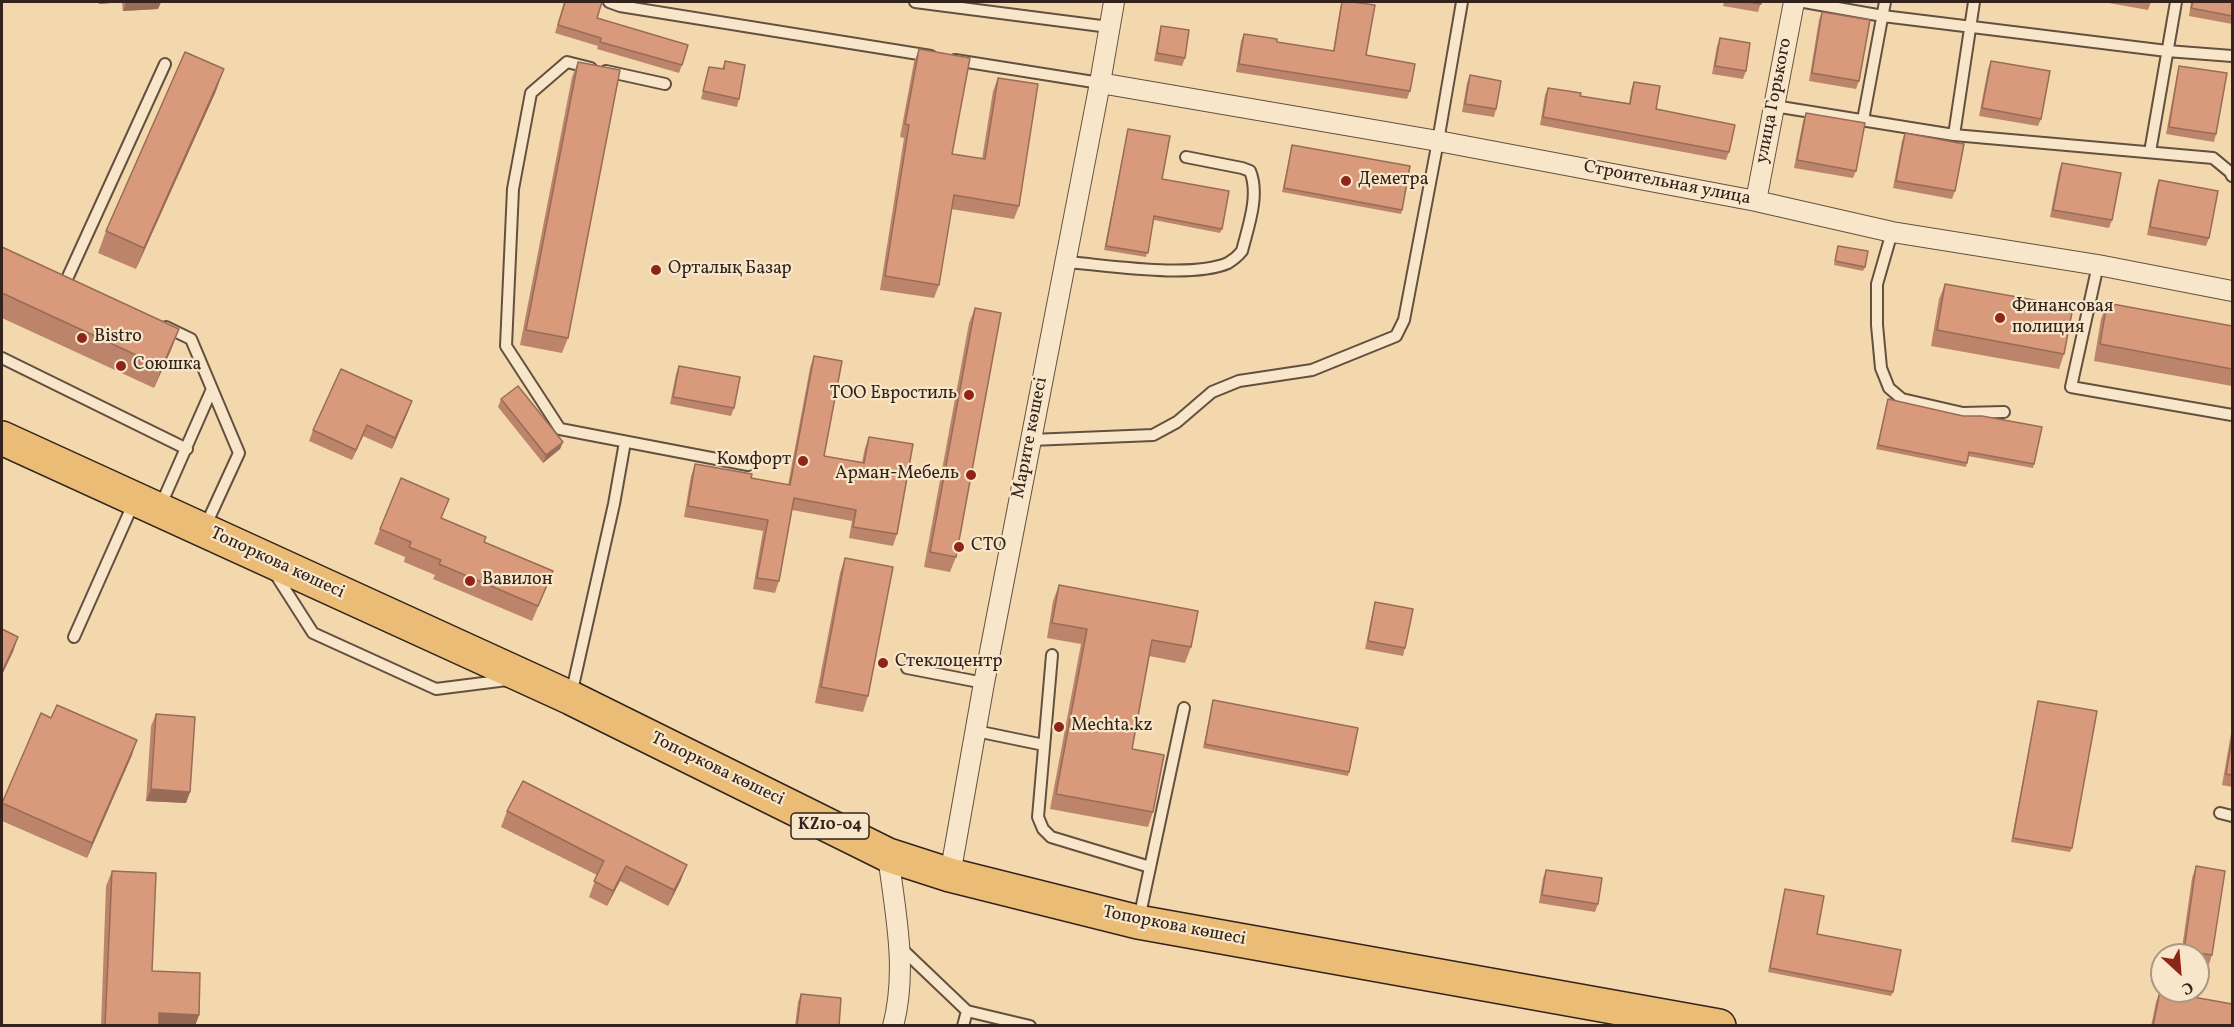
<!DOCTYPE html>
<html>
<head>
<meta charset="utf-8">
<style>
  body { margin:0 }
  #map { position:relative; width:2234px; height:1027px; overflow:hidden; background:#f4d8ad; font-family:Vollkorn,serif }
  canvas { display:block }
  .frame { position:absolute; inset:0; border:3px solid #33231c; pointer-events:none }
  .north { position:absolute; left:2150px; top:943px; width:60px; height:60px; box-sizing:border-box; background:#f8e6ca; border:2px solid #a99884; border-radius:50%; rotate:154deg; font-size:16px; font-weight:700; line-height:24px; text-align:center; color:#33231c }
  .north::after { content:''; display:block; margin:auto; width:21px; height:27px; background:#8f2418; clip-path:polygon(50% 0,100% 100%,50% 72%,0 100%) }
</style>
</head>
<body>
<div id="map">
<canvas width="2234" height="1027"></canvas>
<div class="frame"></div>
<div class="north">С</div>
</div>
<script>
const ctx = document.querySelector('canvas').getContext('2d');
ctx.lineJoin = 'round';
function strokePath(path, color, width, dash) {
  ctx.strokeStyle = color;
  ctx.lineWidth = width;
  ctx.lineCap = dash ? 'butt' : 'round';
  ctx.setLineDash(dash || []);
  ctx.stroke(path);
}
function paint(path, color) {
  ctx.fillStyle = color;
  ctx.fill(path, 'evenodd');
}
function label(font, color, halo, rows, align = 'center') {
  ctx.font = font + ' Vollkorn,serif';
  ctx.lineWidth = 4.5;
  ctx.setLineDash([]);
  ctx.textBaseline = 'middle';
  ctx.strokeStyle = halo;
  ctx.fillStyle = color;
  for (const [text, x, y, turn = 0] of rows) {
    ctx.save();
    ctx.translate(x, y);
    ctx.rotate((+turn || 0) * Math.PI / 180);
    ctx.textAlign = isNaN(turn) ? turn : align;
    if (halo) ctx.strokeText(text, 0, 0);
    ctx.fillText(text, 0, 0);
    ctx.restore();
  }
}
const lane = new Path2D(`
  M 609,2 L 620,6 L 931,56
  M 915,2 L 1109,27
  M 1804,2 L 1883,16 L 2167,51 L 2232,56
  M 955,60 L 1100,83
  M 591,68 L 567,62 L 531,93 L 513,189 L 506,346 L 560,429 L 748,465
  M 606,71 L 665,84
  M 1774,106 L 1954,135 L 2213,158 L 2230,172 L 2232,176
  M 1863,120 L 1885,2
  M 1954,135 L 1974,2
  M 2150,152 L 2176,2
  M 1892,232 L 1877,284 L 1877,325 L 1881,368 L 1889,388 L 1902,399 L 1963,413 L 2004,412
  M 1066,262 C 1107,265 1191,279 1228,263 C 1233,260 1238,256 1242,251 C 1248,227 1260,195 1250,171 L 1242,168 L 1186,157
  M 2098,265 L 2071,387 L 2232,415
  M 66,281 L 165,64
  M 166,327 L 191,339 L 239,453 L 205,527
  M 2,358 L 187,449
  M 1031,440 L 1153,435 L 1177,422 L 1212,392 L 1239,381 L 1312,370 L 1396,336 L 1404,320 L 1438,141 L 1462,2
  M 160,507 L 212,389
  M 274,572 L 313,633 L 436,689 L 507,680
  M 74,637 L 134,502
  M 1052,655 L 1038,817 L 1043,829 L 1051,837 L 1150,867
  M 907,668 L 984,683
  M 571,695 L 614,504 L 625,442
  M 976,731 L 1044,745
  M 2220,813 L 2232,816
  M 1139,919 L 1184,708
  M 901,948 L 967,1011 L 1030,1026
  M 963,1026 L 967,1011`);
const street = new Path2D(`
  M 1100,83 L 1438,141 L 1756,201 L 1892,232 L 2098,265 L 2232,291
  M 1756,201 L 1794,2
  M 888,855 C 895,911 908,970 893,1026
  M 950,875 L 984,683 L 1100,83 L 1114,2`);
const highway = new Path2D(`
  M 2,438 L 571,698 L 888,855 L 950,875 L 1138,922 L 1719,1026`);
const wall = new Path2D(`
  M 98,2 L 161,2 L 158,9 L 123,11 L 122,2 L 99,4 Z
  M 564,2 L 602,2 L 597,18 L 682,65 L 679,73 L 597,49 L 598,46 L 555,33 Z
  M 1342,2 L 1366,55 L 1410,91 L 1407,99 L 1236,72 L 1241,41 L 1244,34 L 1277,42 L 1333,51 L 1340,8 Z
  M 1724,2 L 1761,2 L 1758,12 L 1723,6 Z
  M 2103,2 L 2151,2 L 2148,10 Z
  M 2191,2 L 2232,2 L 2232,24 L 2189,16 Z
  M 1822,12 L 1859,81 L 1856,89 L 1809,81 L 1819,20 Z
  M 1161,26 L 1185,58 L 1182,66 L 1154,61 L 1159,34 Z
  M 1720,38 L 1746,71 L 1743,79 L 1712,74 L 1717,46 Z
  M 919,49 L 952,154 L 982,159 L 993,91 L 998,78 L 1019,206 L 1014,219 L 951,209 L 939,285 L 934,298 L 880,290 L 904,138 L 900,137 L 914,62 Z
  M 725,61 L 739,99 L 737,107 L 701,99 L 709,67 L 722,69 Z
  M 1991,61 L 2041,119 L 2038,126 L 1979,116 L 1988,69 Z
  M 578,62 L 568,338 L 562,353 L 520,345 L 572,77 Z
  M 2179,66 L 2216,134 L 2214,142 L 2166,134 L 2177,74 Z
  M 1470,75 L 1496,109 L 1494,117 L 1462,112 L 1467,83 Z
  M 1634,82 L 1656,109 L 1729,152 L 1726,160 L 1540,125 L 1545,95 L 1548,88 L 1580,96 L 1629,103 L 1631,90 Z
  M 216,91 L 136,269 L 98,253 L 106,231 Z
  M 1806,113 L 1856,171 L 1853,178 L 1794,168 L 1803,121 Z
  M 1128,129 L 1162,179 L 1222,229 L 1220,233 L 1154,220 L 1146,257 L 1104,250 Z
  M 1905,133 L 1955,191 L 1952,199 L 1893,188 L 1902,141 Z
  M 1292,145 L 1402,210 L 1401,214 L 1282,192 Z
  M 2062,163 L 2112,220 L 2109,228 L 2050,217 L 2059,171 Z
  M 2159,180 L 2209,238 L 2206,246 L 2147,235 L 2156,188 Z
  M 1838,246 L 1865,267 L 1863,271 L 1834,265 Z
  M 2,247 L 179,329 L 171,350 L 154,388 L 2,318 Z
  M 1945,284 L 2064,354 L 2059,369 L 1931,346 L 1939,299 Z
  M 2107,303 L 2232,326 L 2232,386 L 2094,361 L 2101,319 Z
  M 975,308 L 956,557 L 950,572 L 924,567 L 969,323 Z
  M 814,356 L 824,456 L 862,462 L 865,448 L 869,437 L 897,534 L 893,546 L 849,538 L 852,521 L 792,510 L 779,581 L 775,593 L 753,589 L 763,531 L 684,517 L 691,476 L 695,464 L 751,478 L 788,485 L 810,368 Z
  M 679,366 L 734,408 L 731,416 L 670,404 L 676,374 Z
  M 501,399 L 563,442 L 560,449 L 543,463 L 498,407 Z
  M 1888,399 L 1963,416 L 2034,464 L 2033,468 L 1968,456 L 1966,467 L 1876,449 Z
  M 412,401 L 392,449 L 363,436 L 352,460 L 309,441 L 313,430 Z
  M 442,518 L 484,542 L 547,586 L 532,621 L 433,579 L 435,575 L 404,562 L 405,557 L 374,544 L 380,529 Z
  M 845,558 L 868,696 L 863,712 L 815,703 L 840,573 Z
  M 1059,585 L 1191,647 L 1185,663 L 1149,656 L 1132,749 L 1153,812 L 1148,827 L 1050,809 L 1081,644 L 1047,638 L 1053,601 Z
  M 1375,602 L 1405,648 L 1403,656 L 1365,649 L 1373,610 Z
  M 1213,700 L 1349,772 L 1348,776 L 1203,748 Z
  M 2038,701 L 2072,848 L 2070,852 L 2011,842 Z
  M 156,714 L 190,792 L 186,803 L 146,801 L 151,726 Z
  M 51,718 L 132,755 L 87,858 L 2,821 L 2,803 Z
  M 2232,728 L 2232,787 L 2222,785 Z
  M 507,811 L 681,880 L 668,906 L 620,881 L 607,906 L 589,897 L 597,875 L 501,827 Z
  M 2196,866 L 2212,955 L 2208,967 L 2198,965 L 2198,955 L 2181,955 L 2192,878 Z
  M 1546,870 L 1598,904 L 1595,912 L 1539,903 L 1543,878 Z
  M 112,871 L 152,971 L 199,1015 L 195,1026 L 101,1026 L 106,886 Z
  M 1785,889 L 1817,934 L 1893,992 L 1891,996 L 1768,972 Z
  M 2160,991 L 2232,1026 L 2151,1026 L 2156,1002 Z
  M 801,994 L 839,1026 L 795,1026 L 798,1002 Z`);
const shadedWall = new Path2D(`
  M 100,2 L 123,2 L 122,2 L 99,4 Z
  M 126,2 L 161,2 L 158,9 L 123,11 Z
  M 224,69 L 216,91 L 136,269 L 144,248 Z
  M 179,329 L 171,350 L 154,388 L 162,367 Z
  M 412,401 L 408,412 L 392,449 L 395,438 Z
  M 367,425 L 363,436 L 352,460 L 356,450 Z
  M 563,442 L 560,449 L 543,463 L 546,455 Z
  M 18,637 L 13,652 L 2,675 L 2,672 Z
  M 137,740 L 132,755 L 87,858 L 92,843 Z
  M 151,789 L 190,792 L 186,803 L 146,801 Z
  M 687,865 L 681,880 L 668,906 L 674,890 Z
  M 626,866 L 620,881 L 607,906 L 613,891 Z
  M 159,1013 L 199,1015 L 195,1026 L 155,1026 Z`);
const building = new Path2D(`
  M 565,2 L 602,2 L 597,18 L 688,45 L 682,65 L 600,42 L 601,38 L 558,25 Z
  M 1342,2 L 1353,2 L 1375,5 L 1366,55 L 1415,64 L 1410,91 L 1239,64 L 1244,34 L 1277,39 L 1277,42 L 1334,51 Z
  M 1747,2 L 1761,2 L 1761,4 Z
  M 2193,2 L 2232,2 L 2232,16 L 2191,8 Z
  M 1822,12 L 1870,20 L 1859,81 L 1812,73 Z
  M 1161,26 L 1189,30 L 1185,58 L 1157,53 Z
  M 1720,38 L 1750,43 L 1746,71 L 1715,66 Z
  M 919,49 L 970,58 L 952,154 L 985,159 L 998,78 L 1038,84 L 1019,206 L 954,195 L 939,285 L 885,276 L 909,125 L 905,124 Z
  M 185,52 L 224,69 L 144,248 L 106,231 Z
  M 725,61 L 745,65 L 739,99 L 703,91 L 709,67 L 724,69 Z
  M 1991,61 L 2050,71 L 2041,119 L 1982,108 Z
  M 578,62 L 620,70 L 568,338 L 526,330 Z
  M 2179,66 L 2227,73 L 2216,134 L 2169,127 Z
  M 1470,75 L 1501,81 L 1496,109 L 1465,104 Z
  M 1634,82 L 1660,86 L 1656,109 L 1735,125 L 1729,152 L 1543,117 L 1548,88 L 1581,93 L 1580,96 L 1630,104 Z
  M 1806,113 L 1865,123 L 1856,171 L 1797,160 Z
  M 1128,129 L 1170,136 L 1162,179 L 1229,191 L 1222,229 L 1154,216 L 1148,253 L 1106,246 Z
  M 1905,133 L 1964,144 L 1955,191 L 1896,181 Z
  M 1292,145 L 1410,166 L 1402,210 L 1284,188 Z
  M 2062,163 L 2121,173 L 2112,220 L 2053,210 Z
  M 2159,180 L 2218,191 L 2209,238 L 2150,227 Z
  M 1838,246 L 1868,251 L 1865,267 L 1835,261 Z
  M 2,247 L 179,329 L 162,367 L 2,293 Z
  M 1945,284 L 2073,307 L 2064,354 L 1937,330 Z
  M 2107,303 L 2232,326 L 2232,369 L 2100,344 Z
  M 975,308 L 1001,313 L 956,557 L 930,552 Z
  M 814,356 L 842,361 L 824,456 L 864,463 L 869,437 L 913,444 L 897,534 L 853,527 L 856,510 L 794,498 L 779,581 L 757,578 L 768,520 L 688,506 L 695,464 L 752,474 L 751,478 L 790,485 Z
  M 679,366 L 740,377 L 734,408 L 673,397 Z
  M 341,369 L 412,401 L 395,438 L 367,425 L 356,450 L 313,430 Z
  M 518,386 L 563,442 L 546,455 L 501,399 Z
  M 1888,399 L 1963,416 L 1982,416 L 2042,427 L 2034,464 L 1969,452 L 1967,463 L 1878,445 Z
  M 401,478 L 449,499 L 441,518 L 486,537 L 484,542 L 553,571 L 538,606 L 439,564 L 441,560 L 409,547 L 411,542 L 380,529 Z
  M 845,558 L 893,567 L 868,696 L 821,687 Z
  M 1059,585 L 1198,611 L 1191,647 L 1152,640 L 1132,749 L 1164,755 L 1153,812 L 1056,794 L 1087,629 L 1052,623 Z
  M 1375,602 L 1413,609 L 1405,648 L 1368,641 Z
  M 2,629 L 18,637 L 2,672 Z
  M 1213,700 L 1358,728 L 1349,772 L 1205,744 Z
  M 2038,701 L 2097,711 L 2072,848 L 2013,838 Z
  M 57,705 L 137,740 L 92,843 L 2,803 L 41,713 L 51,718 Z
  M 156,714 L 195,717 L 190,792 L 151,789 Z
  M 2232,738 L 2232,775 L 2226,774 Z
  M 523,781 L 687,865 L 674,890 L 626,866 L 613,891 L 594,881 L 604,861 L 507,811 Z
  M 2196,866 L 2225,871 L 2212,955 L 2184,951 Z
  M 1546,870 L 1602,878 L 1598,904 L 1542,895 Z
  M 112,871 L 156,873 L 152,971 L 200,973 L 199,1015 L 159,1013 L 159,1026 L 105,1026 Z
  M 1785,889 L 1824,896 L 1817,934 L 1901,950 L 1893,992 L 1770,968 Z
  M 2160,991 L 2232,1004 L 2232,1026 L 2153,1026 Z
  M 801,994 L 841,998 L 839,1026 L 797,1026 Z`);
const markers = [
  [1346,181,6,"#8f2418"],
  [656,270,6,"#8f2418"],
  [2000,318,6,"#8f2418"],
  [82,338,6,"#8f2418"],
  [121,366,6,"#8f2418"],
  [969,395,6,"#8f2418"],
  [803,461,6,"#8f2418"],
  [971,475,6,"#8f2418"],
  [959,547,6,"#8f2418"],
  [470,581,6,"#8f2418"],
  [883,663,6,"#8f2418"],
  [1059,727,6,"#8f2418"]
];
const shields = [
  [830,826,78]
];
const shieldNames = [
  ["KZ10-04",830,826]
];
const streetNames = [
  ["улица Горького",1775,101,-79],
  ["Строительная улица",1667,184,11],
  ["Марите көшесі",1031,438,-79],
  ["Топоркова көшесі",277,564,25],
  ["Топоркова көшесі",717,770,26],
  ["Топоркова көшесі",1174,927,11]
];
const poiNames = [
  ["Деметра",1358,181],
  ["Орталық Базар",668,270],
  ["Финансовая",2012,308],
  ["полиция",2012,329],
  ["Bistro",94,338],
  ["Союшка",133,366],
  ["ТОО Евростиль",957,395,"right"],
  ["Комфорт",791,461,"right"],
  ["Арман-Мебель",959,475,"right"],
  ["СТО",971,547],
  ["Вавилон",482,581],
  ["Стеклоцентр",895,663],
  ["Mechta.kz",1071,727]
];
strokePath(lane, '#635040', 14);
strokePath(street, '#635040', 22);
strokePath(highway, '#33231c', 36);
strokePath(lane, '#f8e6ca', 10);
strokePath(street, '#f8e6ca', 20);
strokePath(highway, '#eabc76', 33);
paint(wall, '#bb846b');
paint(shadedWall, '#986c57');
paint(building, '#d99a7c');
strokePath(building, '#986c57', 1.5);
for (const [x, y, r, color] of markers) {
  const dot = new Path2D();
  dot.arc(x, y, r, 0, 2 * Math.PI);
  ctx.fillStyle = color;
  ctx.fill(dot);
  strokePath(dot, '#f8e6ca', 2);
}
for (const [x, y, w] of shields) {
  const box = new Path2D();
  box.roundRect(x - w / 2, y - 13, w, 26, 4.5);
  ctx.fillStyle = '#f8e6ca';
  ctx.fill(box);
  strokePath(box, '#33231c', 1.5);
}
label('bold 16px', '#33231c', null, shieldNames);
label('18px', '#33231c', '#f8e6ca', streetNames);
label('18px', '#33231c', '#f8e6ca', poiNames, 'left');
</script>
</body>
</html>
